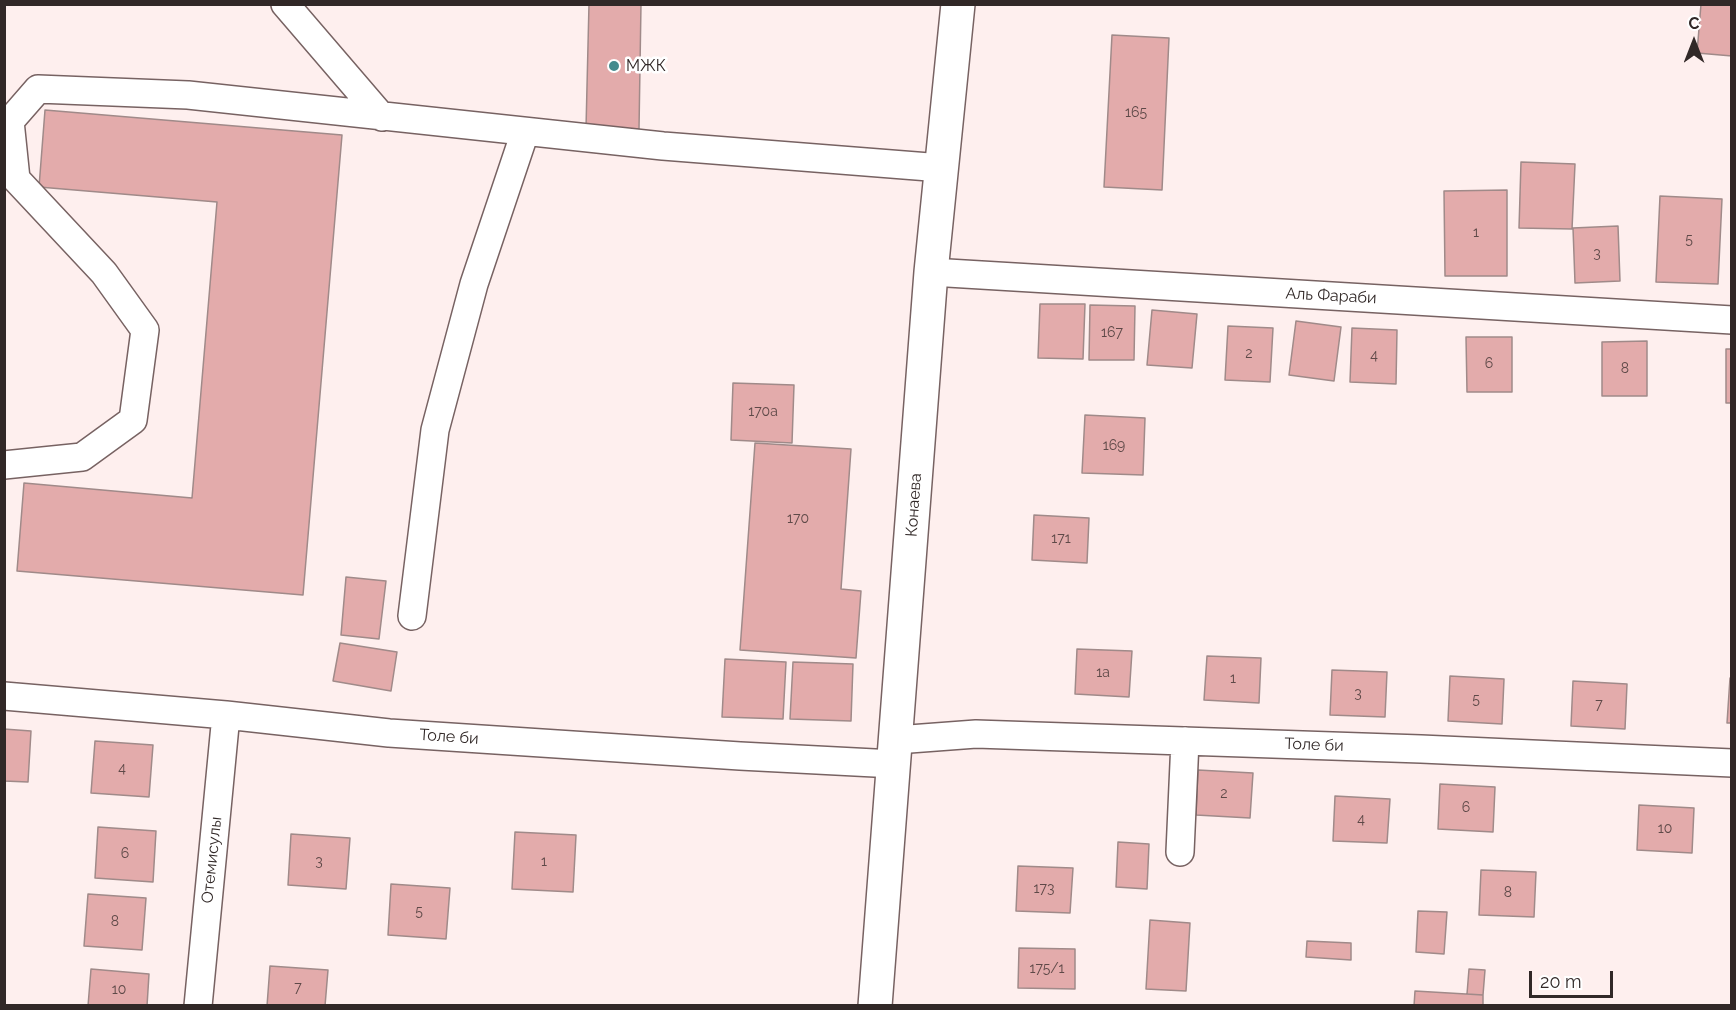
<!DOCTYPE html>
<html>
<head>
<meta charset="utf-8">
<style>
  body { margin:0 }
  #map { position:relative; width:1736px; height:1010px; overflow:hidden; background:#feefee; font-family:Raleway,sans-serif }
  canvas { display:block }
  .frame { position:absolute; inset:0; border:6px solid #312827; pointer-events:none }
  .north { position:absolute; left:1664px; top:12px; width:60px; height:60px; -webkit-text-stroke:4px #fff; paint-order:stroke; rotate:0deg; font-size:16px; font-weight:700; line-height:24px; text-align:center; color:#312827 }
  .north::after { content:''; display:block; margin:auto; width:21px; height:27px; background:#312827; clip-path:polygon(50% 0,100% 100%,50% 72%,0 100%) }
  .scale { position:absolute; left:1529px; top:971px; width:84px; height:27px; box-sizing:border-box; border:3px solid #312827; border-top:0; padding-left:8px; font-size:18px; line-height:21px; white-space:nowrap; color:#312827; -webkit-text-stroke:4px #fff; paint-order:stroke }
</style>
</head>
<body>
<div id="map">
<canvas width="1736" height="1010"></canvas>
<div class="frame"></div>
<div class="north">С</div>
<div class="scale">20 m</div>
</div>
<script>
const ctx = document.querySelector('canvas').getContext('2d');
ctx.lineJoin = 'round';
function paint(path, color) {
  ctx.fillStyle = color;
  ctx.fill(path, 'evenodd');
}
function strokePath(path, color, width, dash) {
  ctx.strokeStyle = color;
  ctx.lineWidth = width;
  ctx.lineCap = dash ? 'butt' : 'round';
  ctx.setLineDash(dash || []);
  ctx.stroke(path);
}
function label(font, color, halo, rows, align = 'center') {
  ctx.font = font + ' Raleway,sans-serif';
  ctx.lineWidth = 5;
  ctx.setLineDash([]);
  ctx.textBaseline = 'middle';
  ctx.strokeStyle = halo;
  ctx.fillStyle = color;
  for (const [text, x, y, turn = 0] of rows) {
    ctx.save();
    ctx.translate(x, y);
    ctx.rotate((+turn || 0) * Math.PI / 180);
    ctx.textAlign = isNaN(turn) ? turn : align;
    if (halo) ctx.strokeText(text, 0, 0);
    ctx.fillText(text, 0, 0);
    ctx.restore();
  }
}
const building = new Path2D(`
  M 589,4 L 641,4 L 639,129 L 586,128 Z
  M 1701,4 L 1732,4 L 1732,56 L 1697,53 Z
  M 1112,35 L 1169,38 L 1162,190 L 1104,187 Z
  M 45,110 L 342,135 L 303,595 L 17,571 L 24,483 L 192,498 L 217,202 L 39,187 Z
  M 1521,162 L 1575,164 L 1572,229 L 1519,228 Z
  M 1507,190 L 1507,276 L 1445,276 L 1444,191 Z
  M 1660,196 L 1722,199 L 1718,284 L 1656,282 Z
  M 1618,226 L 1620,281 L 1575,283 L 1573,228 Z
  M 1040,304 L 1085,304 L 1083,359 L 1038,358 Z
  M 1090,305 L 1135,306 L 1134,360 L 1089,360 Z
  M 1152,310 L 1197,314 L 1192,368 L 1147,365 Z
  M 1296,321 L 1341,327 L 1334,381 L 1289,375 Z
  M 1228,326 L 1273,328 L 1270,382 L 1225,380 Z
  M 1352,328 L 1397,330 L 1396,384 L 1350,382 Z
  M 1466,337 L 1512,337 L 1512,392 L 1467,392 Z
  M 1647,341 L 1647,396 L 1602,396 L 1602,342 Z
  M 1726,349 L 1732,349 L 1732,403 L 1726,403 Z
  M 733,383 L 794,385 L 792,443 L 731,440 Z
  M 1085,415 L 1145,418 L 1143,475 L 1082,473 Z
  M 755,443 L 851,449 L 841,589 L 861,591 L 856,658 L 740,650 Z
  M 1034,515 L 1089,518 L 1087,563 L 1032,560 Z
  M 346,577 L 386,581 L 379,639 L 341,635 Z
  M 340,643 L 397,652 L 391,691 L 333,681 Z
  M 1077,649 L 1132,651 L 1129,697 L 1075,694 Z
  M 1207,656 L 1261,658 L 1259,703 L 1204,700 Z
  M 725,659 L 786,662 L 783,719 L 722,717 Z
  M 793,662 L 853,664 L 851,721 L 790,719 Z
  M 1332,670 L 1387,672 L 1385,717 L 1330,715 Z
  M 1450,676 L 1504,679 L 1502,724 L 1448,721 Z
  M 1730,678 L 1732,679 L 1732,723 L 1727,723 Z
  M 1573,681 L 1627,684 L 1625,729 L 1571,726 Z
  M 4,729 L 31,731 L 28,782 L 4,781 Z
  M 95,741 L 153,745 L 149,797 L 91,793 Z
  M 1198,770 L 1253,773 L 1250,818 L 1196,815 Z
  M 1440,784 L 1495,787 L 1493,832 L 1438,829 Z
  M 1335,796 L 1390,799 L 1387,843 L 1333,841 Z
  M 1639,805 L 1694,808 L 1692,853 L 1637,850 Z
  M 98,827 L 156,831 L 153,882 L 95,878 Z
  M 515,832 L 576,835 L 573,892 L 512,889 Z
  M 291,834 L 350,838 L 346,889 L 288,885 Z
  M 1118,842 L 1149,844 L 1147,889 L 1116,887 Z
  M 1018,866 L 1073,868 L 1070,913 L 1016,911 Z
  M 1481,870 L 1536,872 L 1534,917 L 1479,915 Z
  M 391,884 L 450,888 L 446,939 L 388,935 Z
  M 88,894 L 146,898 L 142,950 L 84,946 Z
  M 1418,911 L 1447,912 L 1444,954 L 1416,952 Z
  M 1150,920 L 1190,923 L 1186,991 L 1146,989 Z
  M 1307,941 L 1351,943 L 1351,960 L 1306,957 Z
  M 1019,948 L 1075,949 L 1075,989 L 1018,988 Z
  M 270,966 L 328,970 L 325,1006 L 267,1006 Z
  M 91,969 L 149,974 L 147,1006 L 88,1006 Z
  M 1469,969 L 1485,970 L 1483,995 L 1467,994 Z
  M 1415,991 L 1483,995 L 1483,1006 L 1414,1006 Z`);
const minor = new Path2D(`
  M 285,4 L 382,117
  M 931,272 L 1732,320
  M 4,465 L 82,457 L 133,420 L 145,330 L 104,273 L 16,179 L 10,121 L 38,89 L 188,95 L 663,146 L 942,168
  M 412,616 L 435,430 L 474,284 L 525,132
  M 4,696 L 226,715 L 389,733 L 740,756 L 894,764
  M 896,740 L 976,734 L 1421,749 L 1732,763
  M 1180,852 L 1185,741
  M 198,1006 L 226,715`);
const secondary = new Path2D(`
  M 875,1006 L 931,272 L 958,4`);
const markers = [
  [614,66,6,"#438b8e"]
];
const numberNames = [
  ["165",1136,113],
  ["1",1476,233],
  ["5",1689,240],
  ["3",1597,254],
  ["167",1112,333],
  ["2",1249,354],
  ["4",1374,356],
  ["6",1489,364],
  ["8",1625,369],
  ["170а",763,412],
  ["169",1114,446],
  ["170",798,519],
  ["171",1061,539],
  ["1а",1103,673],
  ["1",1233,679],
  ["3",1358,694],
  ["5",1476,700],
  ["7",1599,705],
  ["4",122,769],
  ["2",1224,794],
  ["6",1466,808],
  ["4",1361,820],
  ["10",1665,829],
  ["6",125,854],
  ["3",319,862],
  ["1",544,862],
  ["173",1044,889],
  ["8",1508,893],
  ["5",419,912],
  ["8",115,922],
  ["175/1",1047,969],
  ["7",298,988],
  ["10",119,990]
];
const poiNames = [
  ["МЖК",626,66]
];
const streetNames = [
  ["Аль Фараби",1331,296,3],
  ["Конаева",914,505,-86],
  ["Толе би",449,737,4],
  ["Толе би",1314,745,2],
  ["Отемисулы",212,860,-84]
];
paint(building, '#e3abab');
strokePath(building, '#a08a89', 1.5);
strokePath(minor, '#776262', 30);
strokePath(secondary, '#776262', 36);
strokePath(minor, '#fff', 27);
strokePath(secondary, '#fff', 33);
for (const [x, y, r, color] of markers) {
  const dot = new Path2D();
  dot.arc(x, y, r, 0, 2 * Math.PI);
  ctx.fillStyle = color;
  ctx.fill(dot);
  strokePath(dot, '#fff', 2);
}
label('14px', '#5e4948', null, numberNames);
label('16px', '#312827', '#fff', poiNames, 'left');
label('16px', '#312827', '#fff', streetNames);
</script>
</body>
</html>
